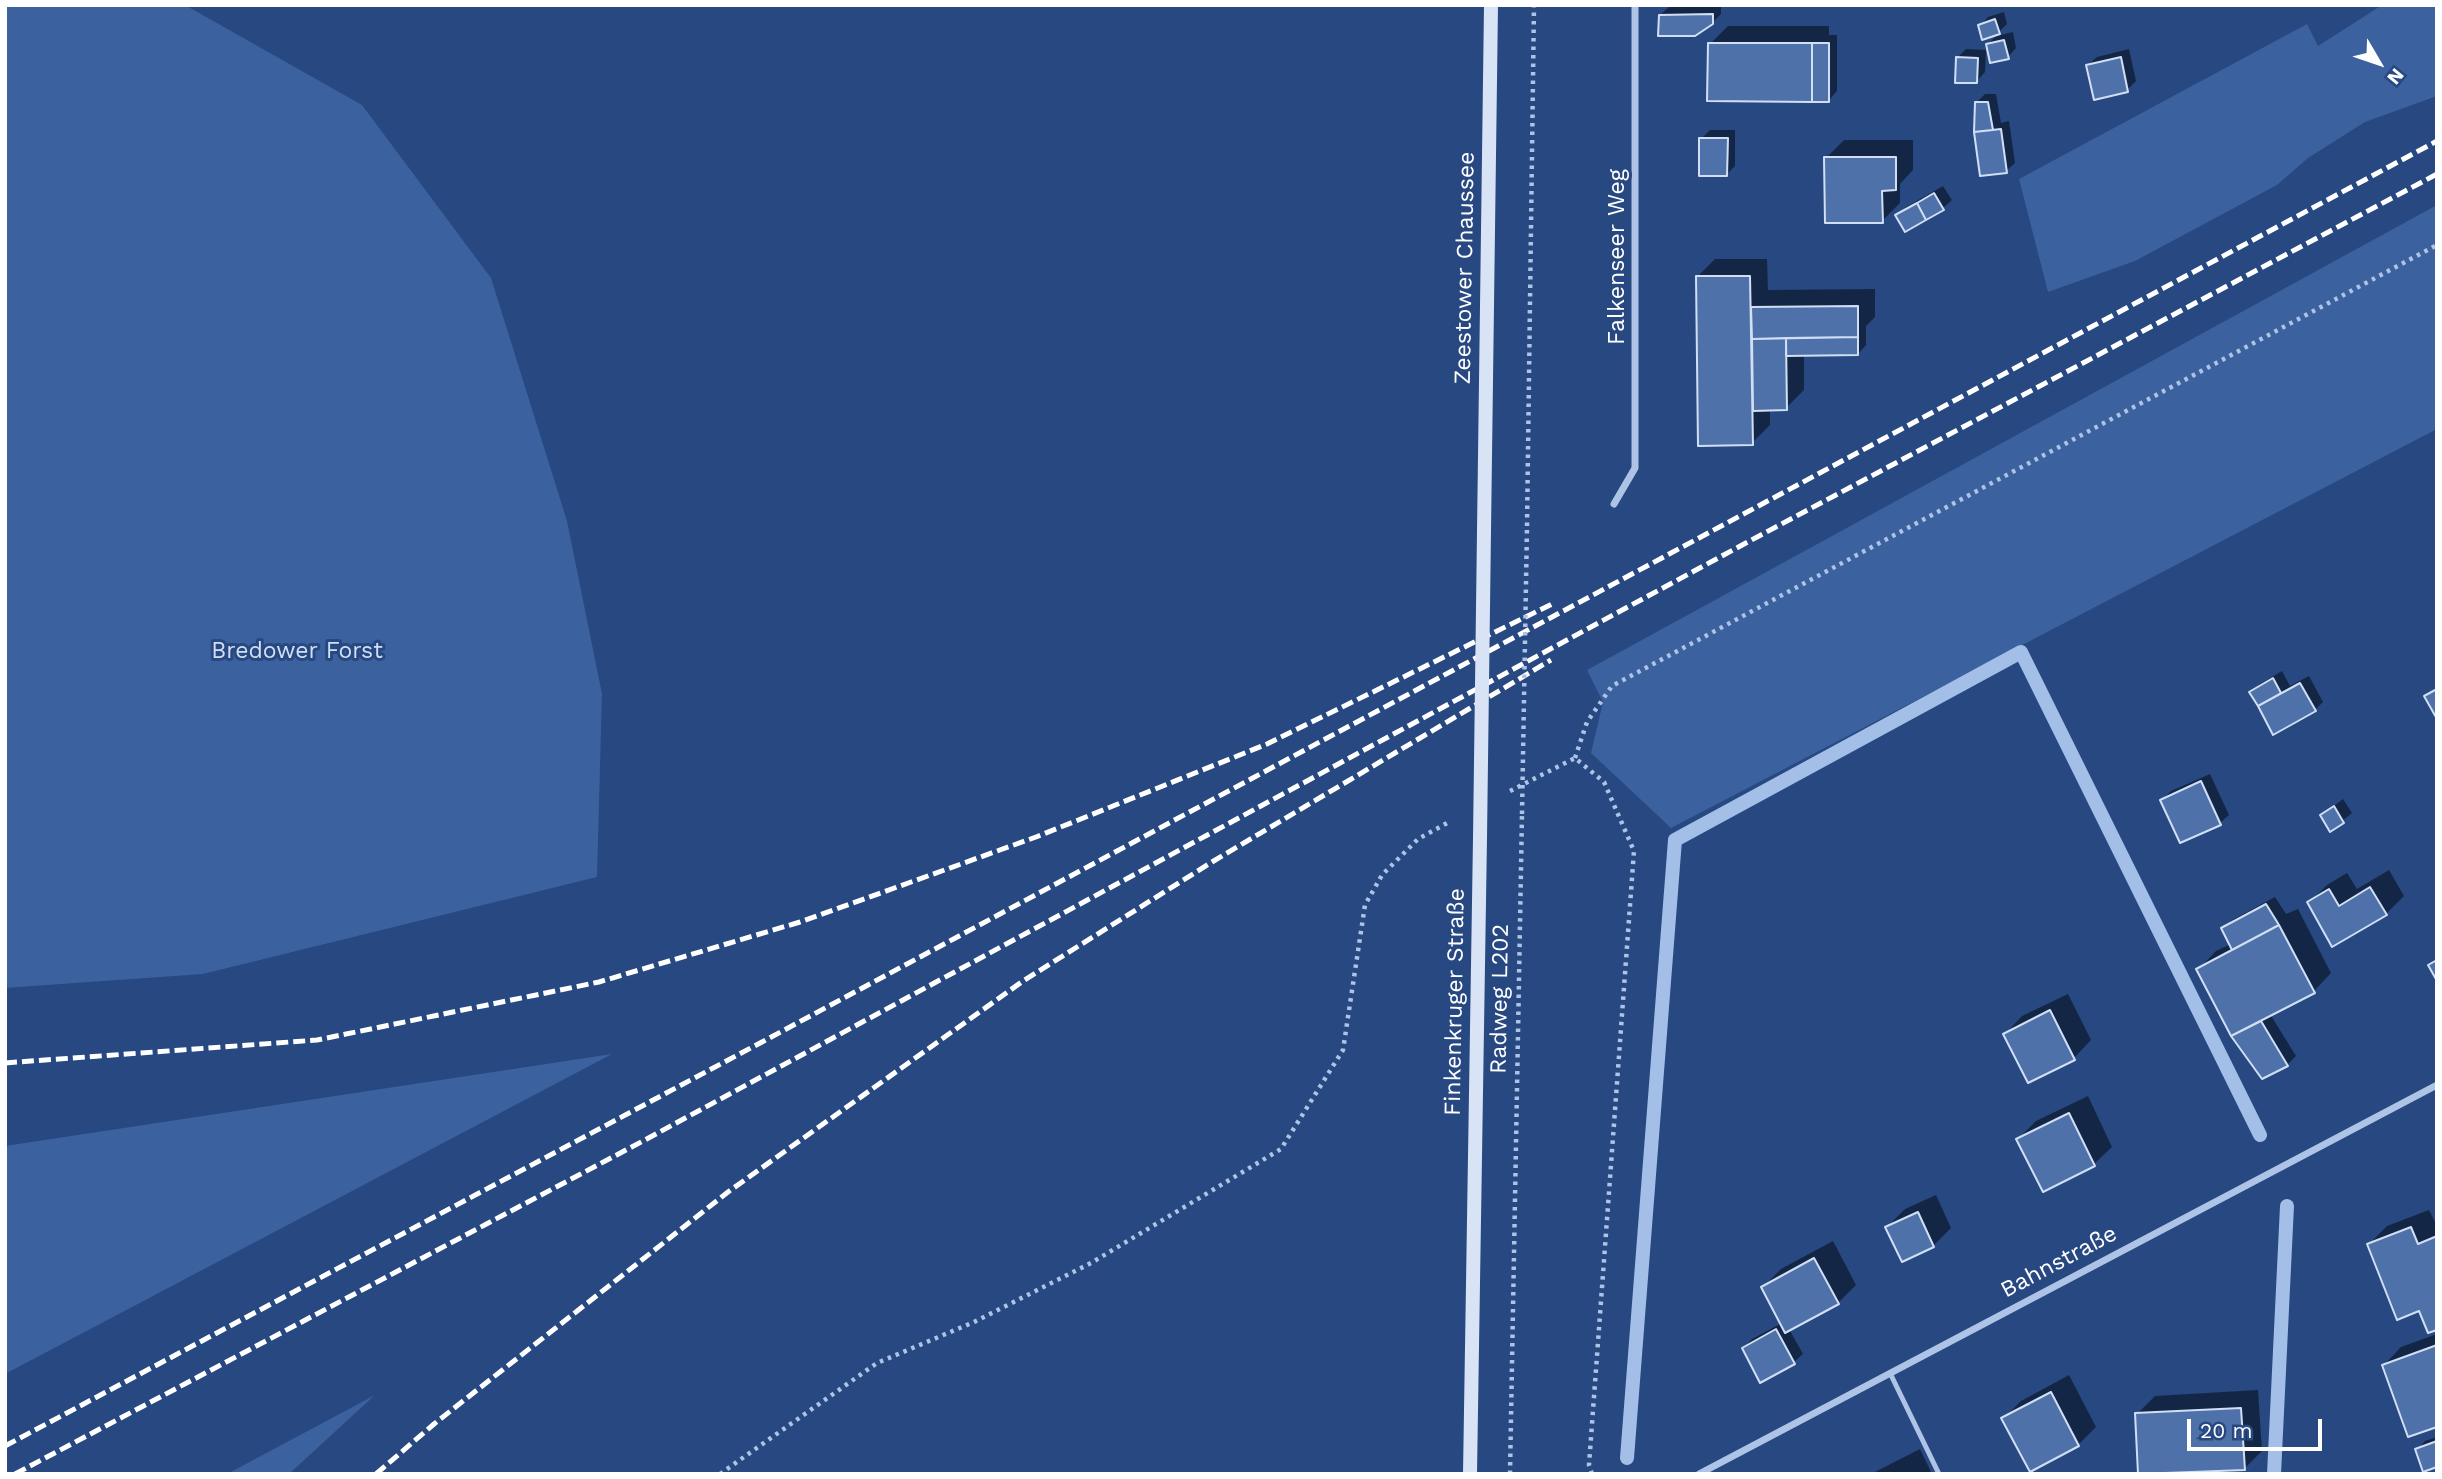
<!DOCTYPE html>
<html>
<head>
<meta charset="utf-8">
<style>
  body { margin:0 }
  #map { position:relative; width:2442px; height:1479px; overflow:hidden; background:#274881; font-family:"Work Sans",sans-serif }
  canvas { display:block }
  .frame { position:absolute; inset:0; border:7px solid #fff; pointer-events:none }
  .north { position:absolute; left:2344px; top:28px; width:70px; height:70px; -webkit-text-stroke:5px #274881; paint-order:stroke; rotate:129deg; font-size:19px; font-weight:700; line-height:28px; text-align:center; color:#fff }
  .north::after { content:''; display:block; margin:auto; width:24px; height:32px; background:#fff; clip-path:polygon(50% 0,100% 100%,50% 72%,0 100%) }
  .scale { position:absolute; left:2187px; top:1419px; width:135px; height:32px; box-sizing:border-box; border:4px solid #fff; border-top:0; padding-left:9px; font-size:21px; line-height:24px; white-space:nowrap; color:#fff; -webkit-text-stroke:5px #274881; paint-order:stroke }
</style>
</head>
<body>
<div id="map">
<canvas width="2442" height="1479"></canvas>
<div class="frame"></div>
<div class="north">N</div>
<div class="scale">20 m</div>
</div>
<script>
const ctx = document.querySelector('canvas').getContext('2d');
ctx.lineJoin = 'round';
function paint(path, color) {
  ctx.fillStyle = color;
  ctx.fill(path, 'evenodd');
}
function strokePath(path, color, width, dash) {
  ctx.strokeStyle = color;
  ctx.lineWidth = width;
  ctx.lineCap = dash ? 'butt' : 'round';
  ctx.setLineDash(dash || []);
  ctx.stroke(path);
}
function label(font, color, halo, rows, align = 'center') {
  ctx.font = font + ' "Work Sans",sans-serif';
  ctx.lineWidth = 6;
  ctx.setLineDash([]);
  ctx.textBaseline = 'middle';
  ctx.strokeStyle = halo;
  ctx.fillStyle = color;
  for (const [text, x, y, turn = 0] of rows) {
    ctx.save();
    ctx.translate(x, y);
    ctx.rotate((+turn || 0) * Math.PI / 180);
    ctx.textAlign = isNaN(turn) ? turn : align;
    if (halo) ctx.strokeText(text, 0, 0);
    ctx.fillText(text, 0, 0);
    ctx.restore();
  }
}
const green = new Path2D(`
  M 5,5 L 185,5 L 362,105 L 491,278 L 567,521 L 602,694 L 597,877 L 203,974 L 5,988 Z
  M 2382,5 L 2437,5 L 2437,96 L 2365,122 L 2308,158 L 2277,185 L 2135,261 L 2048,292 L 2019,179 L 2307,24 L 2318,46 Z
  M 2437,205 L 2437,429 L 1671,828 L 1591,753 L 1603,702 L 1587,670 Z
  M 612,1054 L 5,1374 L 5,1146 Z
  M 375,1395 L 289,1474 L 227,1474 Z`);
const shadow = new Path2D(`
  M 1669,7 L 1721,7 L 1721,14 L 1712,23 L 1660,15 Z
  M 2004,12 L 2007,24 L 1999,32 L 1980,26 L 1988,17 Z
  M 1728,26 L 1829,26 L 1829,35 L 1837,35 L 1837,91 L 1829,100 L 1710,44 Z
  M 2013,32 L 2016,48 L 2008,57 L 1987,45 L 1996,36 Z
  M 1966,49 L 1986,50 L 1985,72 L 1977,81 L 1958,57 Z
  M 2129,49 L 2136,81 L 2127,90 L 2088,65 L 2097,57 Z
  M 1985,94 L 1996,94 L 2001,123 L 2009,121 L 2015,163 L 2006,171 L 1976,103 Z
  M 1710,130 L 1735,130 L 1735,166 L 1727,174 L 1701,139 Z
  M 1844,140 L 1913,140 L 1913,170 L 1900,184 L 1900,203 L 1882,221 L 1826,158 Z
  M 1943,186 L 1952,200 L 1943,208 L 1897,215 L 1906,207 Z
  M 1715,259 L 1767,259 L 1768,290 L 1875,289 L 1875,317 L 1866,326 L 1866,345 L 1858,354 L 1804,354 L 1804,390 L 1786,408 L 1770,409 L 1770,425 L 1752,443 L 1697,277 Z
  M 2282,671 L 2290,686 L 2309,676 L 2323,702 L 2315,710 L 2274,733 L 2251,692 L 2260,684 Z
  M 2210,774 L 2229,815 L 2220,823 L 2162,800 L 2171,791 Z
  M 2343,799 L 2352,813 L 2331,830 L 2322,815 Z
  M 2389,870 L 2404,896 L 2386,914 L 2309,903 L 2327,885 L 2347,873 L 2357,889 Z
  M 2275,897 L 2286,914 L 2298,909 L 2331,973 L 2314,991 L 2270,1014 L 2296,1056 L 2287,1065 L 2263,1077 L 2233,1035 L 2199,969 L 2216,951 L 2231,944 L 2223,928 L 2232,920 Z
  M 2068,994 L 2091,1040 L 2074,1058 L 2005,1034 L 2022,1016 Z
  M 2088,1096 L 2112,1147 L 2094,1164 L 2018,1139 L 2036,1121 Z
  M 1936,1195 L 1951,1228 L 1933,1246 L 1903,1260 L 1887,1227 L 1905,1209 Z
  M 2429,1210 L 2437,1226 L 2437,1328 L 2369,1244 L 2387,1226 Z
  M 1833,1241 L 1856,1285 L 1838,1303 L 1789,1329 L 1803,1354 L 1794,1362 L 1761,1380 L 1744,1348 L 1752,1339 L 1782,1323 L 1763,1287 L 1781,1269 Z
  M 2437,1334 L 2437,1425 L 2384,1365 L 2401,1347 Z
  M 2069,1375 L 2096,1427 L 2078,1445 L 2003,1419 L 2021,1401 Z
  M 2258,1390 L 2262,1451 L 2244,1469 L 2137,1414 L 2155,1396 Z
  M 2437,1437 L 2437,1465 L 2417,1450 L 2425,1441 Z
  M 1920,1449 L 1932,1474 L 1871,1474 Z`);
const stream = new Path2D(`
  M 1627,1458 L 1675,840 L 2021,652 L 2260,1135
  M 2274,1474 L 2287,1206`);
const building = new Path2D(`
  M 1713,14 L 1713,24 L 1695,36 L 1658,36 L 1659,15 Z
  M 1995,19 L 2000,34 L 1982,40 L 1978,25 Z
  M 2004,40 L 2009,59 L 1990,63 L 1986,44 Z
  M 1708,43 L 1812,43 L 1812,102 L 1707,101 Z
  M 1812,43 L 1829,43 L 1829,102 L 1812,102 Z
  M 1956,57 L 1978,58 L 1977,83 L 1955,83 Z
  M 2121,57 L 2128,92 L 2094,100 L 2086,65 Z
  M 1975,102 L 1988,102 L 1993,130 L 1974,132 Z
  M 2001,129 L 2007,173 L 1980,176 L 1974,132 Z
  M 1699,138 L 1728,138 L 1727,176 L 1699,176 Z
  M 1824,157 L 1896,157 L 1896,190 L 1882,191 L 1883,223 L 1825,223 Z
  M 1934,193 L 1944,210 L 1926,220 L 1917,203 Z
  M 1917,203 L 1926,220 L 1905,232 L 1895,215 Z
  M 1696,276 L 1750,276 L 1753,445 L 1698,446 Z
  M 1858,306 L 1858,337 L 1752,339 L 1751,307 Z
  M 1858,337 L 1858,355 L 1786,356 L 1786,338 Z
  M 1786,338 L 1787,410 L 1753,411 L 1752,339 Z
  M 2273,678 L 2281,693 L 2258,706 L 2249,692 Z
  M 2300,683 L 2316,711 L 2273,735 L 2258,706 Z
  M 2437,689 L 2437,719 L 2424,696 Z
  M 2201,781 L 2221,825 L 2180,843 L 2160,800 Z
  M 2334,806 L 2344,823 L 2330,832 L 2320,815 Z
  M 2370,887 L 2387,915 L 2332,947 L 2307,902 L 2329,889 L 2339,906 Z
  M 2266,904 L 2279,925 L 2232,950 L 2221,928 Z
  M 2279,925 L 2315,993 L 2231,1036 L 2196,969 Z
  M 2437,960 L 2437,981 L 2428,965 Z
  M 2050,1010 L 2075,1060 L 2028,1083 L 2003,1034 Z
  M 2261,1021 L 2288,1066 L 2262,1079 L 2231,1036 Z
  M 2069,1113 L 2095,1166 L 2043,1192 L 2016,1139 Z
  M 1918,1212 L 1934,1247 L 1902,1262 L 1885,1227 Z
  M 2411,1227 L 2418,1244 L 2437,1236 L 2437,1330 L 2428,1333 L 2419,1311 L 2397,1320 L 2367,1244 Z
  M 1814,1258 L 1839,1304 L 1785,1333 L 1761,1287 Z
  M 1776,1329 L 1795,1364 L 1760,1383 L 1742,1348 Z
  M 2437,1345 L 2437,1427 L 2408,1437 L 2382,1365 Z
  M 2051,1392 L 2079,1446 L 2030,1472 L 2001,1418 Z
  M 2241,1408 L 2245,1470 L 2138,1474 L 2135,1413 Z
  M 2437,1441 L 2437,1467 L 2423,1472 L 2415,1449 Z`);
const path = new Path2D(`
  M 1527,526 L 1534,5
  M 1575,758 L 1587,722 L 1612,686 L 2437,245
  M 1510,791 L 1575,758 L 1604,782 L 1634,851 L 1589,1465 L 1592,1474
  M 720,1474 L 877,1363 L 974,1322 L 1091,1263 L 1281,1149 L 1343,1050 L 1365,905 L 1382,875 L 1418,839 L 1449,822
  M 1510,1474 L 1522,814`);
const service = new Path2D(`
  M 1890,1373 L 1939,1474`);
const minor = new Path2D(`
  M 1614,504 L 1635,468 L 1635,5
  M 1699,1474 L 2437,1085`);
const secondary = new Path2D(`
  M 1484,531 L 1491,5
  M 1470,1474 L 1480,838`);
const rail = new Path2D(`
  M 5,1063 L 317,1040 L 599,982 L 800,922 L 1036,837 L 1267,744 L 1554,603
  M 5,1446 L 762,1042 L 2437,141
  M 15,1474 L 643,1141 L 1744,544 L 2437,174
  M 376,1474 L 434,1424 L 728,1192 L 1023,981 L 1212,862 L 1551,660`);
const pathBridge = new Path2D(`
  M 1522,814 L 1527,526`);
const secondaryBridge = new Path2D(`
  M 1480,838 L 1484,531`);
const streetNames = [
  ["Falkenseer Weg",1617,257,-90],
  ["Zeestower Chaussee",1465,268,-89],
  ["Radweg L202",1500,999,-89],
  ["Finkenkruger Straße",1455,1002,-89],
  ["Bahnstraße",2059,1262,-28]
];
const parkNames = [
  ["Bredower Forst",297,651]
];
paint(green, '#3b619e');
paint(shadow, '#0007');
strokePath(stream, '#a3bee7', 14);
paint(building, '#4f71a9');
strokePath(building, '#d1dff5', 2);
strokePath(path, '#aec4e6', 4.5, [3.5, 5]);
strokePath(service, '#aec4e6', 5);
strokePath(minor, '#aec4e6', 7);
strokePath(secondary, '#d8e3f6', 14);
strokePath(rail, '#fff', 5, [12, 5]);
strokePath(pathBridge, '#aec4e6', 4.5, [3.5, 5]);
strokePath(secondaryBridge, '#d8e3f6', 14);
label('23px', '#fff', '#274881', streetNames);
label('23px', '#d1dff5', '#274881', parkNames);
</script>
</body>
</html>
